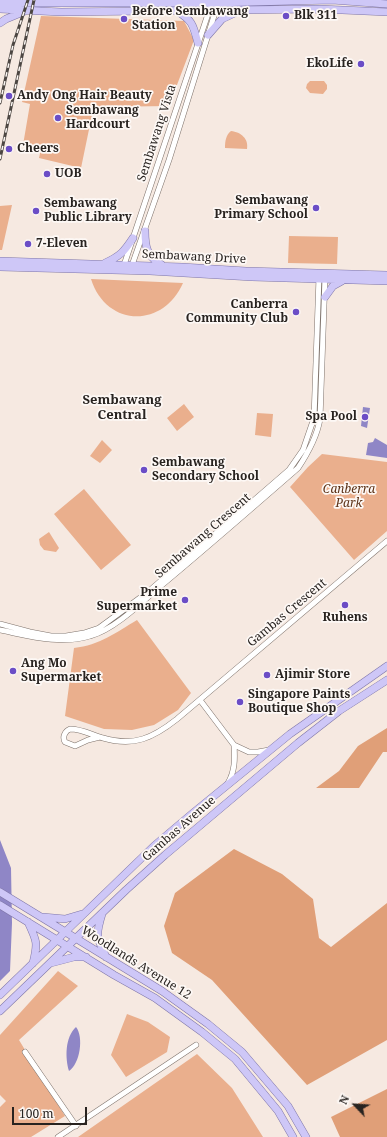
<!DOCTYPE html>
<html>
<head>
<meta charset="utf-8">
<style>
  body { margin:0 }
  #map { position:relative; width:387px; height:1137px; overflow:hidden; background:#f6e9e1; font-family:"Noto Serif",serif }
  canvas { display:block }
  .north { position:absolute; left:335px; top:1085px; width:40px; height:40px; -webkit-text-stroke:3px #fdf8f5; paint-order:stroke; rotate:295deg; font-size:11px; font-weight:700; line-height:16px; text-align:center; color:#282320 }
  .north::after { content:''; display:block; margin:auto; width:14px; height:18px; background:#282320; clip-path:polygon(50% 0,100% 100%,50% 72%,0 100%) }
  .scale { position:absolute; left:12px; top:1107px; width:75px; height:18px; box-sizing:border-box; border:2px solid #282320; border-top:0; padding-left:5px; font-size:12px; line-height:14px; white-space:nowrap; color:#282320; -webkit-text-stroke:3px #fdf8f5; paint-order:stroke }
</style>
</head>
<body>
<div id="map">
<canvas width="387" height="1137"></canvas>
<div class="north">N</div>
<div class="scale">100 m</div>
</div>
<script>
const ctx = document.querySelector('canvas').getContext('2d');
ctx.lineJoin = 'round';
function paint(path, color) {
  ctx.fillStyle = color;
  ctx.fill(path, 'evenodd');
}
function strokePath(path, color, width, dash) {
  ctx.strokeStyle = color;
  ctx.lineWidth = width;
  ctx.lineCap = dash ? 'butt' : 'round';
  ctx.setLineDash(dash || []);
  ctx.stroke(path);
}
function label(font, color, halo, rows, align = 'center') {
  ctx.font = font + ' "Noto Serif",serif';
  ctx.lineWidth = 3.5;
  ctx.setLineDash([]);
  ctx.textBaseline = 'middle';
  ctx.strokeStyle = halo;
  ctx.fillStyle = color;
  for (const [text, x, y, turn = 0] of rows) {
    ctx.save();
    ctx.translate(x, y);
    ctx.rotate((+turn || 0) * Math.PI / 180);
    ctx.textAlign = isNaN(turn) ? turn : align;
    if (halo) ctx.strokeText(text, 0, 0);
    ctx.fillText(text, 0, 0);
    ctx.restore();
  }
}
const green = new Path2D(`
  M 41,16 L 184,21 L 194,40 L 169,106 L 97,107 L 92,115 L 81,168 L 39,158 L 41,149 L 23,145 L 30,104 L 22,102 Z
  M 310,81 L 324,81 L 327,85 L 327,89 L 323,94 L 310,93 L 306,88 L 307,84 Z
  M 231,131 C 241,132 249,139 247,149 L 225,148 C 225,141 226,135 231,131 Z
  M 12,205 L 2,250 L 0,250 L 0,206 Z
  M 289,236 L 338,237 L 337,264 L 288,263 Z
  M 91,279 L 183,283 C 163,329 106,327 91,279 Z
  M 184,404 L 194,417 L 177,431 L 167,418 Z
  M 257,413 L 273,414 L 271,437 L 255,435 Z
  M 102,440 L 112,450 L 100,463 L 90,456 Z
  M 322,454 L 387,462 L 387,531 L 354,560 L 290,487 L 308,467 Z
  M 84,489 L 131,545 L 101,570 L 54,514 Z
  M 49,532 L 59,548 L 56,552 L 44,550 L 40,545 L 39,539 Z
  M 137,620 L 191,693 L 178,710 L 154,725 L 132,730 L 104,729 L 65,716 L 74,648 C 100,645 115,633 137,620 Z
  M 58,971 L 78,986 L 19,1040 L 65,1116 L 31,1137 L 0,1137 L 0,1107 L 6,1101 L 0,1095 L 0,1035 Z
  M 127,1014 L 148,1022 L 170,1037 L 167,1052 L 126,1077 L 111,1055 Z
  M 197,1054 L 232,1088 L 263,1137 L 78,1137 Z`);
const forest = new Path2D(`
  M 387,728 L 387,752 L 383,752 L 359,788 L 316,788 L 339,771 L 358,746 Z
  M 234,849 L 282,874 L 313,899 L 319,938 L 331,947 L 387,903 L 387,1040 L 307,1085 L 212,980 L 172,953 L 164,926 L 175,893 Z
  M 387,1089 L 387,1137 L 340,1137 L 331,1117 Z`);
const water = new Path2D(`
  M 363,407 L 370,408 L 367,428 L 361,426 Z
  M 375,438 L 387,445 L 387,458 L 366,455 L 368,443 L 373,442 Z
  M 0,840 L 11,868 L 12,923 L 10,971 L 0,981 Z
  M 76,1027 C 84,1037 80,1064 69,1071 C 65,1058 65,1037 76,1027 Z`);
const minor = new Path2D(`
  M 123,268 L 210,8
  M 131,268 L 169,160 L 218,3
  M 0,624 L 30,632 L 51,636 L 66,636 L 84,633 L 99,628 L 148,592 L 289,470 L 303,450 L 314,418 L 319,277
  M 0,630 C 30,636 60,645 90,636 C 113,630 139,605 157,589 C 204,550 251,509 298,468 C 308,453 317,437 320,419 L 325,277
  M 200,700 L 234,745 L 249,752 L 258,752 L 269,750
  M 100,737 L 88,740 L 75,746 L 65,742 C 62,737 65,731 70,729 C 82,729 92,735 103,738 C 134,747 153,738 177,719 L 387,541
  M 228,783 C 235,771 235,759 234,745
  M 25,1052 L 76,1126
  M 58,1137 L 196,1045`);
const major = new Path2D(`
  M 0,3 L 211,3 L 332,0 L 387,4
  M 0,9 L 61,12 L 320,9 L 387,12
  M 177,11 C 193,21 193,25 198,43
  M 0,23 L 6,19 L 23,12
  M 208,35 L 222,19 L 237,12
  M 145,231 C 145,248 147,256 162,265
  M 0,261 L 182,267 L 246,271 L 387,275
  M 105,263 C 120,256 124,252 133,238
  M 0,267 L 150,271 L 252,277 L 387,281
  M 325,297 L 333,286 L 342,281
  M 0,892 L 162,991 L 208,1024 L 242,1052 L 288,1106 L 306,1137
  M 0,905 L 114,975 L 155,998 L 202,1032 L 235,1059 L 278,1111 L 293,1137
  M 102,914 C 95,937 97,937 106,957
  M 43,917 L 65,919 L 82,914
  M 28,922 C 37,941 38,943 33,963
  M 51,963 L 74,957 L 86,957
  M 0,995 L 154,846 L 193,813 L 290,734 L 387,666
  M 0,1011 L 126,890 L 165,855 L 298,743 L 339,711 L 387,680`);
const rail = new Path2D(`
  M 0,103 L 13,45 L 28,0
  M 0,159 L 34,0`);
const markers = [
  [286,16,4,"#6b4dc6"],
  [124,19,4,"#6b4dc6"],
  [361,64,4,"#6b4dc6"],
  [9,96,4,"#6b4dc6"],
  [58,118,4,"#6b4dc6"],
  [9,149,4,"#6b4dc6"],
  [47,174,4,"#6b4dc6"],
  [316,208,4,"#6b4dc6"],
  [36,211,4,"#6b4dc6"],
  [28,244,4,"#6b4dc6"],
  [296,312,4,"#6b4dc6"],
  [365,417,4,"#6b4dc6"],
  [144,470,4,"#6b4dc6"],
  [185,600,4,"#6b4dc6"],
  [345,605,4,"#6b4dc6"],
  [13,671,4,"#6b4dc6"],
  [267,675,4,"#6b4dc6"],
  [240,702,4,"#6b4dc6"]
];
const poiNames = [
  ["Before Sembawang",132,12],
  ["Station",132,26],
  ["Blk 311",294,16],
  ["EkoLife",353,64,"right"],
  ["Andy Ong Hair Beauty",17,96],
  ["Sembawang",66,111],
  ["Hardcourt",66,125],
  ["Cheers",17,149],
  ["UOB",55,174],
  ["Sembawang",308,201,"right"],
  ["Primary School",308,215,"right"],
  ["Sembawang",44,204],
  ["Public Library",44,218],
  ["7-Eleven",36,244],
  ["Canberra",288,305,"right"],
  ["Community Club",288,319,"right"],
  ["Spa Pool",357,417,"right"],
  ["Sembawang",152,463],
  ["Secondary School",152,477],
  ["Prime",177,593,"right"],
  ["Supermarket",177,607,"right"],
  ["Ruhens",345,618,"center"],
  ["Ang Mo",21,664],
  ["Supermarket",21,678],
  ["Ajimir Store",275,675],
  ["Singapore Paints",248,695],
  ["Boutique Shop",248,709]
];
const streetNames = [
  ["Sembawang Vista",157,133,-72],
  ["Sembawang Drive",194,257,3],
  ["Sembawang Crescent",203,536,-41],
  ["Gambas Crescent",287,613,-40],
  ["Gambas Avenue",179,829,-41],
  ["Woodlands Avenue 12",136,963,32]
];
const parkNames = [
  ["Canberra",349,490],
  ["Park",349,504]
];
const neighbourhoodNames = [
  ["Sembawang",122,400],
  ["Central",122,415]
];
paint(green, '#eaaf8d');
paint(forest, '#e09f78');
paint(water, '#8f86c6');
strokePath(minor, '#7e726b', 6);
strokePath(major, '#7f76a8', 8);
strokePath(minor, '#fff', 5);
strokePath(major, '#cec7f7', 7);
strokePath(rail, '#4c4642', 3);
strokePath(rail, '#fdf8f5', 1.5, [4.5]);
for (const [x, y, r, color] of markers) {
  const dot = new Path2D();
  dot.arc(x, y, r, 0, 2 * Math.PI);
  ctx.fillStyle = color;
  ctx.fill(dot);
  strokePath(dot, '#fdf8f5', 1.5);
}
label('bold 12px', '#282320', '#fdf8f5', poiNames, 'left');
label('12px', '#282320', '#fdf8f5', streetNames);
label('italic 12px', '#5d3216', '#fdf8f5', parkNames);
label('bold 13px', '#282320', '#fdf8f5', neighbourhoodNames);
</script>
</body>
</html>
